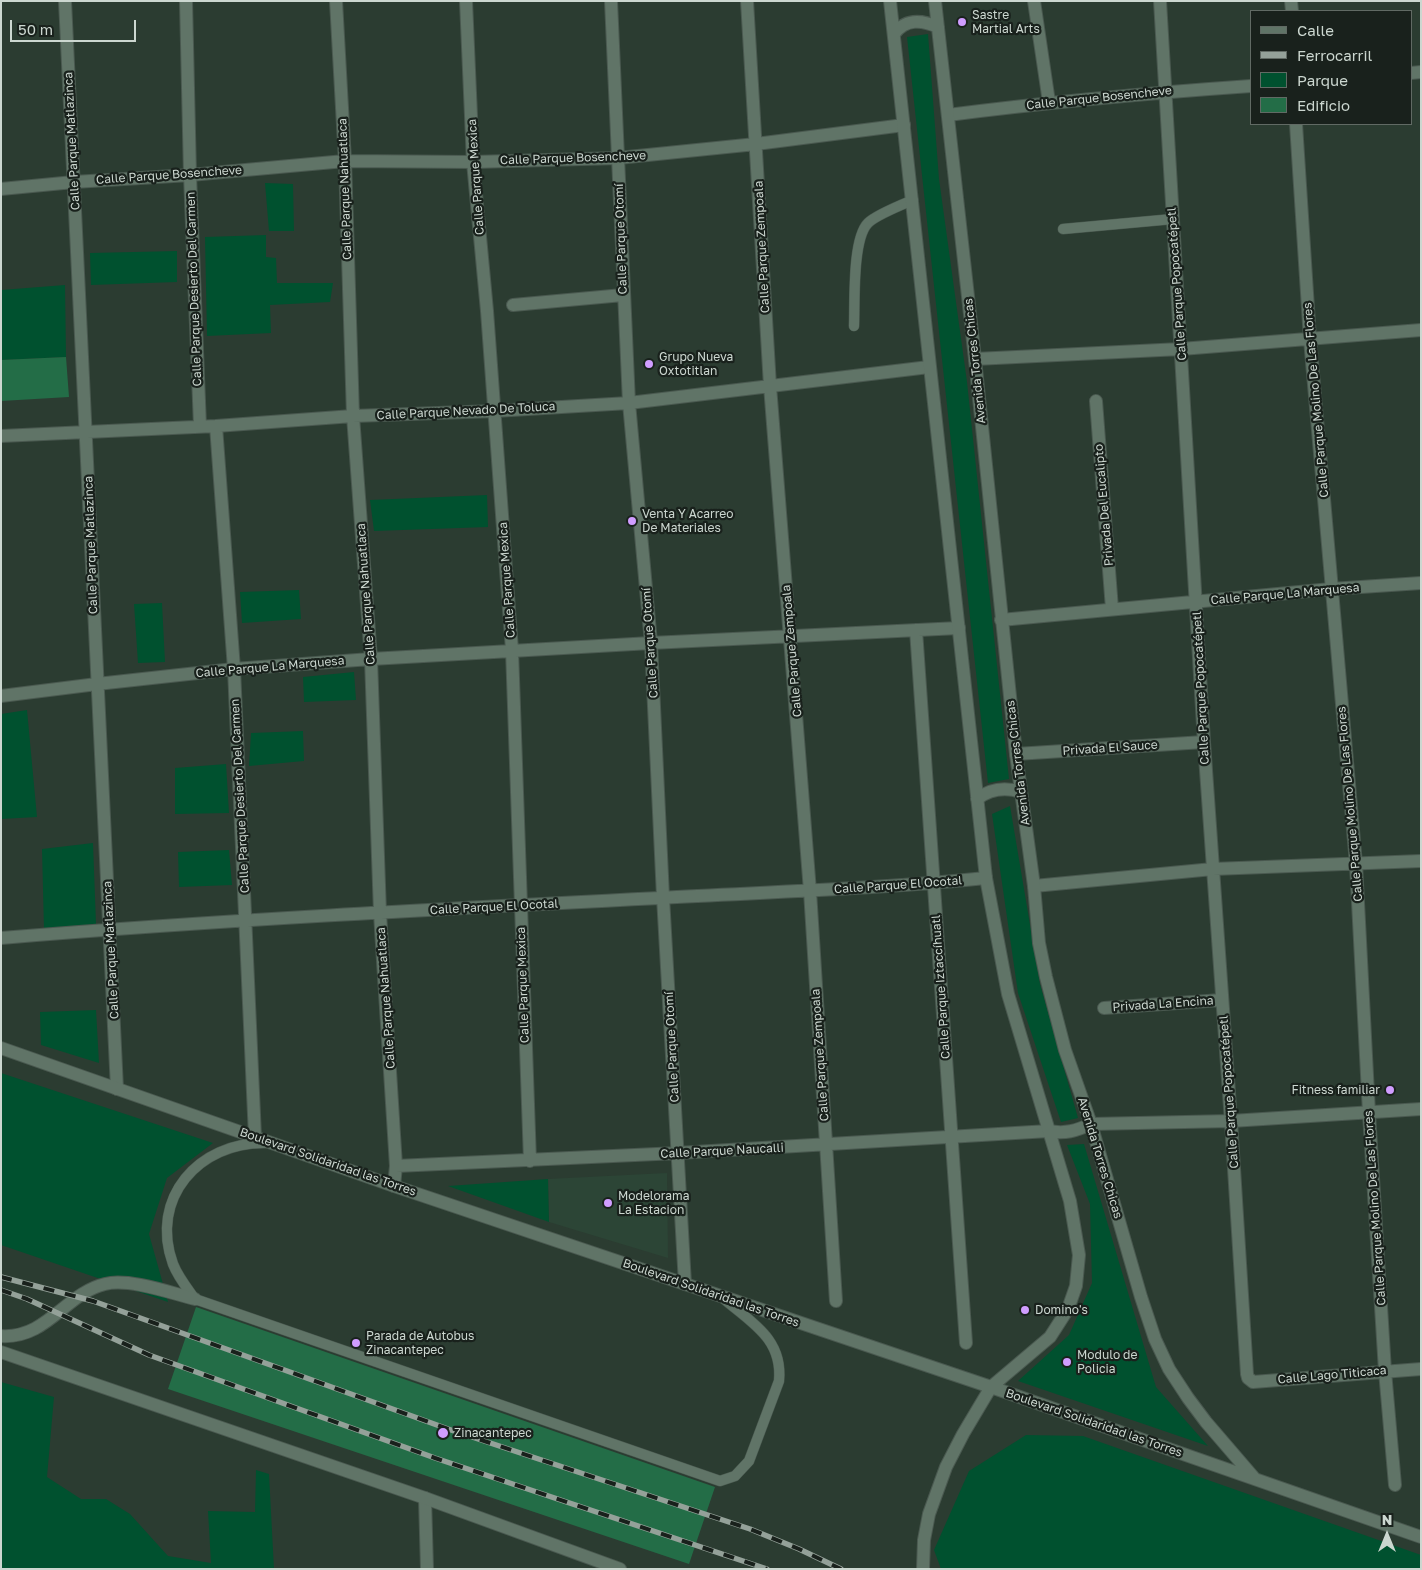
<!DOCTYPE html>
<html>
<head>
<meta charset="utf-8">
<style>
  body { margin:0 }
  #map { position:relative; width:1422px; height:1570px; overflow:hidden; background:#2b3c31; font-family:"Golos Text",sans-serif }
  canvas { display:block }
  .frame { position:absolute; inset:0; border:2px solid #ccd7d0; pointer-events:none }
  .legend { position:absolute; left:1250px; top:10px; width:162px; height:115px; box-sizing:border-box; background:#19211c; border:1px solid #616a64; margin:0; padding:6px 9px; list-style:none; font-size:15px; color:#ccd7d0 }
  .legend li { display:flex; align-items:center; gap:10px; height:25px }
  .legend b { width:25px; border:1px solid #616a64 }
  .north { position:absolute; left:1362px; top:1510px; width:50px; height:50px; -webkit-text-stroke:4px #19211c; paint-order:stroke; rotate:0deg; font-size:14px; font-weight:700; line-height:20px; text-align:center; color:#ccd7d0 }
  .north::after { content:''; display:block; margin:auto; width:18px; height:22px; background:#ccd7d0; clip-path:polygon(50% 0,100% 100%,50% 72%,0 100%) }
  .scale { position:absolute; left:10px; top:20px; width:126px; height:22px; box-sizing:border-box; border:2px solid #ccd7d0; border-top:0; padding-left:6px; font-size:15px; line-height:18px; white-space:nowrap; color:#ccd7d0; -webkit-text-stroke:4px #19211c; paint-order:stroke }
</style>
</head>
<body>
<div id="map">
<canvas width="1422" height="1570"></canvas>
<div class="frame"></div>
<ul class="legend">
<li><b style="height:6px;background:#607467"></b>Calle</li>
<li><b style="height:6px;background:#94a199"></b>Ferrocarril</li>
<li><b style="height:14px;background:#00512f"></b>Parque</li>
<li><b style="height:14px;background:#236d47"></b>Edificio</li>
</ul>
<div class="north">N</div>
<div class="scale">50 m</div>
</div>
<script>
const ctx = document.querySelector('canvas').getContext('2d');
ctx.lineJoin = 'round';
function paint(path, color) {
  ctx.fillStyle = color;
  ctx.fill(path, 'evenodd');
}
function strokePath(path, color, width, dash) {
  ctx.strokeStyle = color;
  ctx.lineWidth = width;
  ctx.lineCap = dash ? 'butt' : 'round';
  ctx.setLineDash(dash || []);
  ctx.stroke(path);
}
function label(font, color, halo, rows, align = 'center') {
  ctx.font = font + ' "Golos Text",sans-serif';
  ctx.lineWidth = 4.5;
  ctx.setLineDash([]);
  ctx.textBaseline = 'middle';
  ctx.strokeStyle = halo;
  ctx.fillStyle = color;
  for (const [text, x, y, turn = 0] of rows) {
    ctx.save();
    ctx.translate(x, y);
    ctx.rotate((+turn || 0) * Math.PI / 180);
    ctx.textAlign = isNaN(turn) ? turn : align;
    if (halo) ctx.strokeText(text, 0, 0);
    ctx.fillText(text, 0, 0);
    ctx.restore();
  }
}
const built = new Path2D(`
  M 667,1173 L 668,1258 L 549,1222 L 548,1179 Z`);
const green = new Path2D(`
  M 928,34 L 939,179 L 967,382 L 1009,779 L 988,783 L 907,37 Z
  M 265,183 L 293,184 L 294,231 L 269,231 Z
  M 266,235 L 266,257 L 276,258 L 277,283 L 333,283 L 330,302 L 270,305 L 271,333 L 207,336 L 205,237 Z
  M 177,251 L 177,282 L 91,285 L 90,253 Z
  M 65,285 L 66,357 L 1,360 L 1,290 Z
  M 487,495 L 488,527 L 374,531 L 370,500 Z
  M 299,590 L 301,619 L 242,623 L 240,592 Z
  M 162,603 L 165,662 L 138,663 L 134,604 Z
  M 354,672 L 356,700 L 304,702 L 303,677 Z
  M 27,710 L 37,817 L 1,819 L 1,714 Z
  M 303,731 L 304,761 L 249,766 L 251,733 Z
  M 226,764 L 229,813 L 175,814 L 175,768 Z
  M 1010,806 L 1040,984 L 1078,1118 L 1061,1122 L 1018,993 L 992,814 Z
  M 93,843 L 96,924 L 44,930 L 42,849 Z
  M 229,850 L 232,885 L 179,887 L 178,852 Z
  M 96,1010 L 99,1063 L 41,1045 L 40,1012 Z
  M 1,1073 L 213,1143 L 167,1178 L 149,1234 L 168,1302 L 1,1245 Z
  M 1084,1144 L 1156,1387 L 1208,1446 L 1018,1381 L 1069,1335 L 1092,1283 L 1090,1204 L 1067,1145 Z
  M 548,1179 L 549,1222 L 448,1186 Z
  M 1,1382 L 54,1397 L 47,1477 L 81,1499 L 106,1499 L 130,1514 L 168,1556 L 211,1563 L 208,1511 L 255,1512 L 256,1470 L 269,1474 L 274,1569 L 1,1569 Z
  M 1026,1435 L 1083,1436 L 1421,1555 L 1421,1569 L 941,1569 L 934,1550 L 969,1471 Z`);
const building = new Path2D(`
  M 66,357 L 69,397 L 1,401 L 1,360 Z
  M 196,1307 L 715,1487 L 689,1564 L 168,1389 Z`);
const lane = new Path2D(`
  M 1063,229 L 1173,219
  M 854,326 C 855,303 852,239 868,223 C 876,215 901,205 913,200
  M 265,1143 C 199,1142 149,1198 173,1264 C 178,1277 187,1288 195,1299 L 720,1481 L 735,1476 L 749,1461 L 779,1381 C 783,1339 752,1323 724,1299`);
const street = new Path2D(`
  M 65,1 L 117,1089
  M 186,1 L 190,175 L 200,426
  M 336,1 L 345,161 L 353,416 L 371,659 L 380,913 L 396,1166 L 394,1186
  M 466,1 L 473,162 L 487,311 L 512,650 L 530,1161
  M 611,1 L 629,403 L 651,643 L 663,897 L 685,1284
  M 747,1 L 770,386 L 810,891 L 836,1301
  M 1034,1 L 1049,102
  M 1160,1 L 1204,742 L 1231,1121 L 1247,1374 L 1248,1378 L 1253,1382 L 1421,1369
  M 1291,1 L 1292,11
  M 1411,73 L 1421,72
  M 948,115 C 1049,102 1149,93 1251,86
  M 1296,124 L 1310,339 L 1356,864 L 1369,1113 L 1385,1371 L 1395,1485
  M 1,189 L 74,182 L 190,175 L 345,161 L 473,162 L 618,158 L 756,144 L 904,125
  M 513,305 L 623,295
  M 975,359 L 1181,349 L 1421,330
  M 1096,401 L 1112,609
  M 216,426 L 234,669 L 255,1137
  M 1,436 L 216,426 L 353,416 L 494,411 L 629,403 L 929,367
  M 1001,620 L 1331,589 L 1421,583
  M 916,630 C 933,868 948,1106 966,1343
  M 1,696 L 97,684 L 234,669 L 371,659 L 651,643 L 959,628
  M 1016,754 L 1204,742
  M 1034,886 L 1213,869 L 1421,861
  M 1,938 C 220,920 440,909 660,898 C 768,892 878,889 986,878
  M 1104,1008 L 1222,1000
  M 1091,1124 L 1231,1121 L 1421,1109
  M 396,1166 L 678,1153 L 1049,1131
  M 425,1498 L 427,1569`);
const secondary = new Path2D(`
  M 890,1 L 986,878 L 1008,994 L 1070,1201 L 1079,1255 L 1076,1286 L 1068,1309 L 1050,1337 L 991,1387 L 963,1434 L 946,1467 L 929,1514 L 924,1540 L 923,1569
  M 935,1 L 975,359 L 1016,754 L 1034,886 L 1039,943 L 1046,977 L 1065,1050 L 1091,1124 L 1141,1297 L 1155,1339 L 1169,1369 L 1188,1398 L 1206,1422 L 1255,1479
  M 894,34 C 906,18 922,20 938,27
  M 977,799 C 990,789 1005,787 1021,792
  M 1,1048 L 394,1186 L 991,1387 L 1421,1537
  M 1049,1131 C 1065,1134 1076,1131 1091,1124
  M 1,1336 C 47,1339 66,1293 105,1284 C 129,1278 171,1293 195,1299
  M 1,1352 L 425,1498 L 620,1569`);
const rail = new Path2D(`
  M 1,1277 L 93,1301 L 448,1429 L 750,1529 L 799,1549 L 841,1569
  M 1,1290 L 27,1299 L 149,1355 L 435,1458 L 767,1569`);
const markers = [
  [962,22,5,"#d09dff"],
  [649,364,5,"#d09dff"],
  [632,521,5,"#d09dff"],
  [1390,1090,5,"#d09dff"],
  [608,1203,5,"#d09dff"],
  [1025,1310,5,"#d09dff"],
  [356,1343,5,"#d09dff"],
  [1067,1362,5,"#d09dff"],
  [443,1433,6,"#d09dff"]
];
const poiNames = [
  ["Sastre",972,15],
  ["Martial Arts",972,29],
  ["Grupo Nueva",659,357],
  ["Oxtotitlan",659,371],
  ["Venta Y Acarreo",642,514],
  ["De Materiales",642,528],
  ["Fitness familiar",1380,1090,"right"],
  ["Modelorama",618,1196],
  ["La Estacion",618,1210],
  ["Domino's",1035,1310],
  ["Parada de Autobus",366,1336],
  ["Zinacantepec",366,1350],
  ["Modulo de",1077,1355],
  ["Policia",1077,1369],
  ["Zinacantepec",454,1433]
];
const streetNames = [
  ["Calle Parque Bosencheve",1099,98,-6],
  ["Calle Parque Matlazinca",72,141,-93],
  ["Calle Parque Bosencheve",573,158,-2],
  ["Calle Parque Bosencheve",169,175,-4],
  ["Calle Parque Mexica",476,177,-94],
  ["Calle Parque Nahuatlaca",345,189,-92],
  ["Calle Parque Otomí",621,239,-92],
  ["Calle Parque Zempoala",762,247,-93],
  ["Calle Parque Popocatépetl",1177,284,-94],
  ["Calle Parque Desierto Del Carmen",194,289,-92],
  ["Avenida Torres Chicas",975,361,-96],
  ["Calle Parque Molino De Las Flores",1316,400,-95],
  ["Calle Parque Nevado De Toluca",466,411,-3],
  ["Privada Del Eucalipto",1104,505,-95],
  ["Calle Parque Matlazinca",91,545,-92],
  ["Calle Parque Mexica",507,580,-94],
  ["Calle Parque Nahuatlaca",366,594,-94],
  ["Calle Parque La Marquesa",1285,594,-5],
  ["Calle Parque Otomí",650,643,-94],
  ["Calle Parque Zempoala",792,651,-95],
  ["Calle Parque La Marquesa",270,667,-5],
  ["Calle Parque Popocatépetl",1201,688,-93],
  ["Privada El Sauce",1110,748,-4],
  ["Avenida Torres Chicas",1018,763,-97],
  ["Calle Parque Desierto Del Carmen",240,796,-93],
  ["Calle Parque Molino De Las Flores",1350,804,-95],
  ["Calle Parque El Ocotal",898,885,-4],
  ["Calle Parque El Ocotal",494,907,-3],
  ["Calle Parque Matlazinca",111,950,-93],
  ["Calle Parque Mexica",523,985,-92],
  ["Calle Parque Iztaccíhuatl",941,987,-94],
  ["Calle Parque Nahuatlaca",386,998,-94],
  ["Privada La Encina",1163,1004,-4],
  ["Calle Parque Otomí",672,1047,-93],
  ["Calle Parque Zempoala",820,1055,-94],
  ["Calle Parque Popocatépetl",1229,1092,-94],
  ["Calle Parque Naucalli",722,1151,-3],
  ["Avenida Torres Chicas",1100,1158,73],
  ["Boulevard Solidaridad las Torres",328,1162,19],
  ["Calle Parque Molino De Las Flores",1375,1208,-94],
  ["Boulevard Solidaridad las Torres",711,1293,19],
  ["Calle Lago Titicaca",1332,1375,-5],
  ["Boulevard Solidaridad las Torres",1094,1423,19]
];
paint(built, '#2c4536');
paint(green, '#00512f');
paint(building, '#236d47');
strokePath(lane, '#4a5950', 11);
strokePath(street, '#4a5950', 14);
strokePath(secondary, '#4a5950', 14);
strokePath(lane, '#607467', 10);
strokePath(street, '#607467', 12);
strokePath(secondary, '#607467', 12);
strokePath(rail, '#94a199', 5.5);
strokePath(rail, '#19211c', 4, [11]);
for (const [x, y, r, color] of markers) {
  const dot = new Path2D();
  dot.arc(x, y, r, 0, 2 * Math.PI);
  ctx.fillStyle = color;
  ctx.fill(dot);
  strokePath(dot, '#19211c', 2);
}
label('12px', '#ccd7d0', '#19211c', poiNames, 'left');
label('12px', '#ccd7d0', '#19211c', streetNames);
</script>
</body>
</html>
